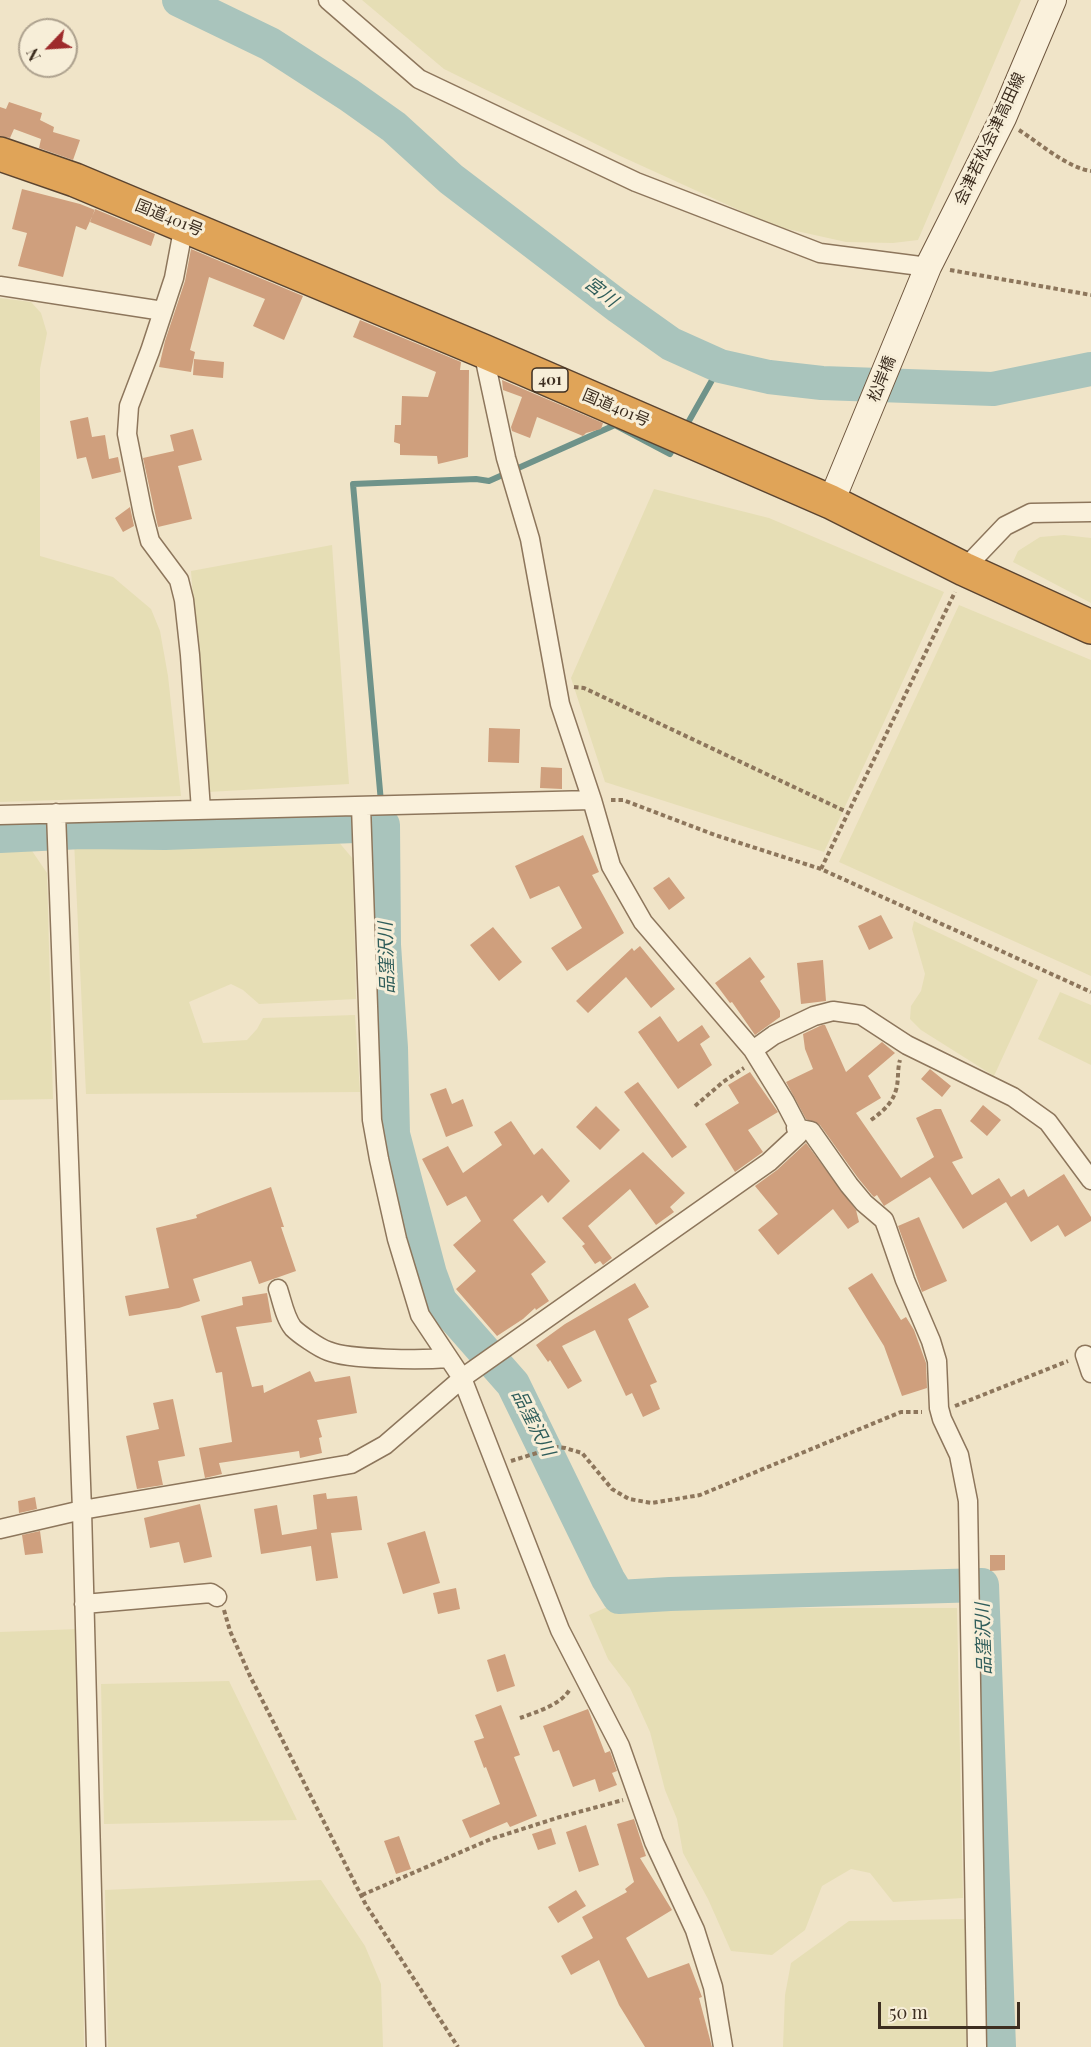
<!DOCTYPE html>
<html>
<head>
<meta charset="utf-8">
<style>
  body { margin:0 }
  #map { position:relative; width:1091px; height:2047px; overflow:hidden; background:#f0e4c8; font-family:"Playfair Display",serif }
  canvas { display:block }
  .north { position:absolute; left:18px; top:18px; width:60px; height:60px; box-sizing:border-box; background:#f7eed8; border:2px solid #ada18e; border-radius:50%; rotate:245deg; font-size:16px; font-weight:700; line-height:24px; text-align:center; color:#3d2e20 }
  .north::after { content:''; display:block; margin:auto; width:21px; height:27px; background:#9e2a2b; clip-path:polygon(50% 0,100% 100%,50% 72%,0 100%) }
  .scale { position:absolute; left:878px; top:2002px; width:142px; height:27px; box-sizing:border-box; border:3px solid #3d2e20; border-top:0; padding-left:8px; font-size:18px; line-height:21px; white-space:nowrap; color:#3d2e20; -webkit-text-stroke:4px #f7eed8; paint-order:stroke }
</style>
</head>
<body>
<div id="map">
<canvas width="1091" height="2047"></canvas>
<div class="north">N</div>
<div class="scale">50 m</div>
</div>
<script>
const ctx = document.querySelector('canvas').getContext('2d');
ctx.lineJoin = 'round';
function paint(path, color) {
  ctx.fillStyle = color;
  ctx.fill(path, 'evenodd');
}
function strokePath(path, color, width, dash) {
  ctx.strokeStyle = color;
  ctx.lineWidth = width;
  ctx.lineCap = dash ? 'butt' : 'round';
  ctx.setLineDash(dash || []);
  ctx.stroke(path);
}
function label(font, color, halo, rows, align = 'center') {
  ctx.font = font + ' "Playfair Display","Noto Sans JP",serif';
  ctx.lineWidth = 6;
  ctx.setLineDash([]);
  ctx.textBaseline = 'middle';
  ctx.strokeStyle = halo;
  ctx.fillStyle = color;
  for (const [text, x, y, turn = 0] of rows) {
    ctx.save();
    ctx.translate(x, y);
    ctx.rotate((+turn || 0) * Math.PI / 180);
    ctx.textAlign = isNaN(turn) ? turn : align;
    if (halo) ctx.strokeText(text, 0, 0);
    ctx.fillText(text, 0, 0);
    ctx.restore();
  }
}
const farmland = new Path2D(`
  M 362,0 L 1021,0 L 918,240 L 893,243 L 846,242 L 774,226 L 618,155 L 444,69 Z
  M 0,298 L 31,302 L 41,313 L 47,333 L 40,369 L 40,556 L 113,577 L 151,609 L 160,631 L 168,676 L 181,796 L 0,802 Z
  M 654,489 L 769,518 L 944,592 L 824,852 L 605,782 L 571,678 Z
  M 1064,535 L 1091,538 L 1091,603 L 1013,562 L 1018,551 L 1040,537 Z
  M 332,545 L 349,784 L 208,792 L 191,571 Z
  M 959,605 L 1091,660 L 1091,976 L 839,862 Z
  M 337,840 L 353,859 L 356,999 L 259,1004 L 243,990 L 231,984 L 189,1002 L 203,1043 L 247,1040 L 257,1029 L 263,1018 L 355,1015 L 360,1092 L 86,1094 L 74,841 Z
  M 28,845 L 47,873 L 53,1099 L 0,1100 L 0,847 Z
  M 914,921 L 1038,980 L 994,1076 L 921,1030 L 910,1019 L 911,1006 L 921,991 L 925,974 L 912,929 Z
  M 1060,992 L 1091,1005 L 1091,1065 L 1038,1039 Z
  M 605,1608 L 957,1608 L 963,1898 L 893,1902 L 870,1873 L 851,1869 L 822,1886 L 805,1930 L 772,1955 L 731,1951 L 708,1899 L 683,1853 L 677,1819 L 665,1790 L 650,1732 L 630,1688 L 608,1659 L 589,1615 Z
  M 78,1629 L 84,2047 L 0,2047 L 0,1632 Z
  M 229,1681 L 297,1820 L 104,1824 L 101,1684 Z
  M 321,1880 L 365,1946 L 381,1984 L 383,2047 L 108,2047 L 105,1890 Z
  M 965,1919 L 967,2047 L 783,2047 L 785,1995 L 791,1963 L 849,1921 Z`);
const stream = new Path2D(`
  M 685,428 L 720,366
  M 383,825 L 353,484 L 476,479 L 489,481 L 615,425 L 670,454 L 675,445`);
const river = new Path2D(`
  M 179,0 L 270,44 L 349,95 L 394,127 L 451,179 L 619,307 L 671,344 L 720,366 L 769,377 L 822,383 L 993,389 L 1091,369
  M 0,836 L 82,832 L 165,833 L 383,825 L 384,945 L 391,1048 L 393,1134 L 430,1274 L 440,1301 L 513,1384 L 608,1579 L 619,1597 L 670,1594 L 982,1585 L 999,2047`);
const building = new Path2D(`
  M 9,102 L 42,113 L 40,120 L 54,127 L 53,132 L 80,140 L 73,160 L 39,148 L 41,139 L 14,129 L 10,138 L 0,136 L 0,107 L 6,109 Z
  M 22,189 L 80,204 L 95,210 L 86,230 L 76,226 L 63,277 L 18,266 L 27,233 L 12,229 Z
  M 95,209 L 155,234 L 151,246 L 90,222 Z
  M 191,249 L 303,296 L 284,340 L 253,326 L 265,299 L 209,277 L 190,350 L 195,352 L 191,372 L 159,367 L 165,341 L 185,281 Z
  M 360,320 L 461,362 L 460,370 L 469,370 L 468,457 L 438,464 L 437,456 L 400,455 L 400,444 L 394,442 L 395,425 L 401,425 L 402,396 L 428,397 L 436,372 L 353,337 Z
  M 194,359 L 224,362 L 223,378 L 193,375 Z
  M 502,380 L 603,423 L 601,429 L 586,433 L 583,436 L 537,417 L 530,438 L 512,431 L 511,427 L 522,397 L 503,390 Z
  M 88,417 L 92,437 L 105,435 L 109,459 L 118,457 L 121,472 L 92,479 L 86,457 L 77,459 L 70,421 Z
  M 193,429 L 202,460 L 178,466 L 192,519 L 158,527 L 143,458 L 174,451 L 170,435 Z
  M 130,507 L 134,526 L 123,532 L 115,518 Z
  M 489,728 L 520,729 L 519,763 L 488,762 Z
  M 541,767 L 562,768 L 562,789 L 540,788 Z
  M 583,835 L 599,872 L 592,875 L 624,933 L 567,971 L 551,948 L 582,928 L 559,886 L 530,899 L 515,866 Z
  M 669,877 L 685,898 L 669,910 L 653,888 Z
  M 881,915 L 893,938 L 869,950 L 858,926 Z
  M 493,927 L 522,962 L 499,981 L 470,945 Z
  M 640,946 L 675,989 L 651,1008 L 626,977 L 588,1013 L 576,1001 L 632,948 L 634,951 Z
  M 750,957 L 765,977 L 760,981 L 780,1011 L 780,1017 L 755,1035 L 732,1002 L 730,1003 L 715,983 Z
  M 823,960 L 826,1001 L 801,1004 L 797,963 Z
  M 660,1016 L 678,1042 L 702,1025 L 710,1037 L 700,1044 L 712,1065 L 678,1089 L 638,1032 Z
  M 822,1025 L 825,1025 L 846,1072 L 882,1042 L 895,1053 L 868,1076 L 881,1098 L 856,1113 L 901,1178 L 934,1157 L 916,1118 L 935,1109 L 941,1109 L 963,1158 L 952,1162 L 972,1195 L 999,1178 L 1011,1197 L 1024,1189 L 1028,1197 L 1064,1174 L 1091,1217 L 1091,1221 L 1065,1237 L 1058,1225 L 1031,1242 L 1006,1202 L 963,1229 L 930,1177 L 884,1206 L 877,1195 L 874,1197 L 872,1195 L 858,1178 L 820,1125 L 806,1119 L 786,1082 L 813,1069 L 805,1049 L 803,1034 Z
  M 930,1069 L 951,1086 L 942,1097 L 921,1079 Z
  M 750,1072 L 778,1112 L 748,1130 L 763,1152 L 735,1172 L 705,1124 L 739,1103 L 728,1085 Z
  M 638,1082 L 687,1147 L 672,1158 L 624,1092 Z
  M 446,1088 L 452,1104 L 463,1099 L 473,1126 L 446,1137 L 430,1094 Z
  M 983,1105 L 1001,1120 L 987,1136 L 970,1121 Z
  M 596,1106 L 620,1130 L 600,1150 L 576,1127 Z
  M 511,1121 L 534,1155 L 542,1148 L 570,1181 L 548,1203 L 542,1195 L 513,1220 L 546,1262 L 531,1274 L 549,1301 L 536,1310 L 535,1308 L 523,1319 L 497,1336 L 456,1289 L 476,1271 L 453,1245 L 481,1221 L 466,1196 L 447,1206 L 422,1159 L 448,1146 L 463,1173 L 502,1145 L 494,1132 Z
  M 806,1143 L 856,1210 L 859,1222 L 848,1229 L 833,1209 L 778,1255 L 758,1230 L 778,1214 L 755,1186 L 777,1170 Z
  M 643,1152 L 685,1193 L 670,1207 L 674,1212 L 656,1225 L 630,1189 L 588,1226 L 612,1258 L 603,1265 L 600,1261 L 595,1264 L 582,1246 L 585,1244 L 562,1218 Z
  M 271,1187 L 284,1227 L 281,1227 L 296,1271 L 259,1284 L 251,1261 L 193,1279 L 200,1301 L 179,1308 L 129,1316 L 125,1296 L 169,1288 L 156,1228 L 197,1218 L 196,1215 Z
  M 919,1217 L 947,1281 L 922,1292 L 898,1226 Z
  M 872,1273 L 901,1320 L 906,1317 L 914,1330 L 926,1363 L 927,1388 L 902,1396 L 884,1346 L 848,1288 Z
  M 635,1283 L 649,1307 L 628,1319 L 657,1382 L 650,1385 L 660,1409 L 643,1417 L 632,1393 L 626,1396 L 595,1330 L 562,1346 L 582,1381 L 568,1389 L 550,1360 L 548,1362 L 536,1345 L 565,1324 Z
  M 267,1293 L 272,1322 L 236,1327 L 252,1387 L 263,1385 L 264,1393 L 310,1371 L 315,1382 L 350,1376 L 357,1413 L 317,1420 L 322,1437 L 319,1438 L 322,1453 L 300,1458 L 299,1451 L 219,1463 L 222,1474 L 205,1478 L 199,1448 L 232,1442 L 222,1372 L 216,1373 L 201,1316 L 243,1305 L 242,1297 Z
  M 173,1399 L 185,1456 L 158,1461 L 163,1485 L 137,1489 L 126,1436 L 159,1429 L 153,1403 Z
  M 326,1493 L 327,1499 L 357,1496 L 362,1530 L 331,1533 L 338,1578 L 316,1581 L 311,1546 L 261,1554 L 254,1509 L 277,1505 L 282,1535 L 317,1529 L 313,1495 Z
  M 35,1497 L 37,1509 L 19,1513 L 18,1501 Z
  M 200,1504 L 212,1557 L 184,1563 L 179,1542 L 150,1548 L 144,1518 Z
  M 40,1531 L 43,1553 L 25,1555 L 22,1535 Z
  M 425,1531 L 440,1583 L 403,1594 L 387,1543 Z
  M 990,1555 L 1005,1555 L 1005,1570 L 990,1571 Z
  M 456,1588 L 460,1609 L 438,1614 L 433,1593 Z
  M 505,1654 L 515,1686 L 497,1692 L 487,1660 Z
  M 501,1705 L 520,1755 L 514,1757 L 537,1816 L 510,1827 L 507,1822 L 470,1838 L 462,1820 L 500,1804 L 486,1767 L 484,1768 L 474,1741 L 484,1738 L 475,1715 Z
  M 588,1709 L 605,1753 L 610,1751 L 617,1771 L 612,1773 L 617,1785 L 599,1792 L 595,1779 L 573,1787 L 559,1750 L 553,1752 L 543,1726 Z
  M 634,1819 L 646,1856 L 640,1858 L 672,1910 L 626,1938 L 648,1978 L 689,1963 L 702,1997 L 699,1998 L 712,2047 L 645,2047 L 619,2005 L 599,1960 L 571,1975 L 561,1956 L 593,1938 L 582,1917 L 627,1892 L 625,1889 L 634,1882 L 617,1824 Z
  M 586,1825 L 599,1865 L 579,1872 L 566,1832 Z
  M 551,1828 L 556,1844 L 538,1850 L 532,1834 Z
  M 399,1836 L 411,1869 L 396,1874 L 384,1841 Z
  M 576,1890 L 586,1906 L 558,1923 L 548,1907 Z`);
const path = new Path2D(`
  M 1019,130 C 1039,143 1068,168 1091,171
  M 950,270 L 1091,295
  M 574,687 L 584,688 L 849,813
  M 611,800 L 623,800 L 715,835 L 821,869 L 1091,992
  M 821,869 L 955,592
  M 695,1106 L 723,1082 L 744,1068
  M 871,1120 C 882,1112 892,1104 896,1090 C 899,1080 897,1070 900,1060
  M 955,1406 L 1068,1361
  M 511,1461 L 556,1447 L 565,1448 L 582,1453 L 612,1489 L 629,1499 L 652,1503 L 700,1495 L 901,1412 L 922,1412
  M 224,1610 L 230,1631 L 250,1676 L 366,1905 L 458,2047
  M 520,1718 C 536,1712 561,1705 570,1689
  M 362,1895 L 491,1839 L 560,1817 L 623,1800`);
const street = new Path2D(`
  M 328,0 L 419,79 L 636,182 L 820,253 L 928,267
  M 184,225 L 174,278 L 150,351 L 129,406 L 127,434 L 143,514 L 150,541 L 179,580 L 184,600 L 190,655 L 201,810
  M 0,286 L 163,311
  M 964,569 L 1005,526 L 1031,513 L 1091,512
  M 361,806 L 372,1120 L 379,1159 L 397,1239 L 420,1315 L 462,1378 L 560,1630 L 620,1746 L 654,1842 L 695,1930 L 713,1987 L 723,2047
  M 56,813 L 82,1510 L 96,2047
  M 0,815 L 592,800
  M 753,1050 L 774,1035 L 814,1016 L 833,1011 L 861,1015 L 907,1045 L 1013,1097 L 1048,1122 L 1091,1180
  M 796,1128 L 811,1131 L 849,1185 L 864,1203 L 884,1220 L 887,1228 L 905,1280 L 931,1341 L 937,1361 L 939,1408 L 942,1419 L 959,1455 L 968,1501 L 977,2047
  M 278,1289 C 282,1301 285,1318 293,1328 C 299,1334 319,1348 328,1351 C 349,1360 423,1360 448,1358
  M 1085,1355 L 1091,1373
  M 0,1529 L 82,1510 L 351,1464 L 385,1445 L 465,1376 L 769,1162 L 798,1135 L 796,1123 L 785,1102 L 753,1050 L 643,922 L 611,866 L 592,800 L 560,704 L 530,539 L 506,458 L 483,351
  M 84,1604 L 211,1593 L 217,1597`);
const secondary = new Path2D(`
  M 831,502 L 928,267 L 1003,118 L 1053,0`);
const highway = new Path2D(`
  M 0,154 L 75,180 L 483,351 L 831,502 L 964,569 L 1091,627`);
const shields = [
  [550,380,36]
];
const shieldNames = [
  ["401",550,380]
];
const streetNames = [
  ["会津若松会津高田線",990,139,-65],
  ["国道401号",169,218,22],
  ["松岸橋",882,379,-68],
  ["国道401号",616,408,23]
];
const waterNames = [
  ["宮川",601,292,38],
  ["品窪沢川",387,958,-92],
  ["品窪沢川",533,1423,63],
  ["品窪沢川",984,1639,-92]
];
paint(farmland, '#e6deb5');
strokePath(stream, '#6f938a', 6);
strokePath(river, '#a9c4bc', 34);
paint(building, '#cf9f7d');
strokePath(street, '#8d765c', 21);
strokePath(secondary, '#6f573f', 28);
strokePath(highway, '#5b4430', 36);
strokePath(path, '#8d765c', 4, [4.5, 3]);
strokePath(street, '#faf1dc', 18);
strokePath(secondary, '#faf1dc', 26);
strokePath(highway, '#e0a458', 33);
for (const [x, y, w] of shields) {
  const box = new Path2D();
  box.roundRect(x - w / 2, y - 12, w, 24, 4.5);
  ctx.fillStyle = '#f7eed8';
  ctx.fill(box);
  strokePath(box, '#3d2e20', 1.5);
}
label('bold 15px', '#3d2e20', null, shieldNames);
label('16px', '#3d2e20', '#f7eed8', streetNames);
label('italic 18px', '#2f5d5a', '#f7eed8', waterNames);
</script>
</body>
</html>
